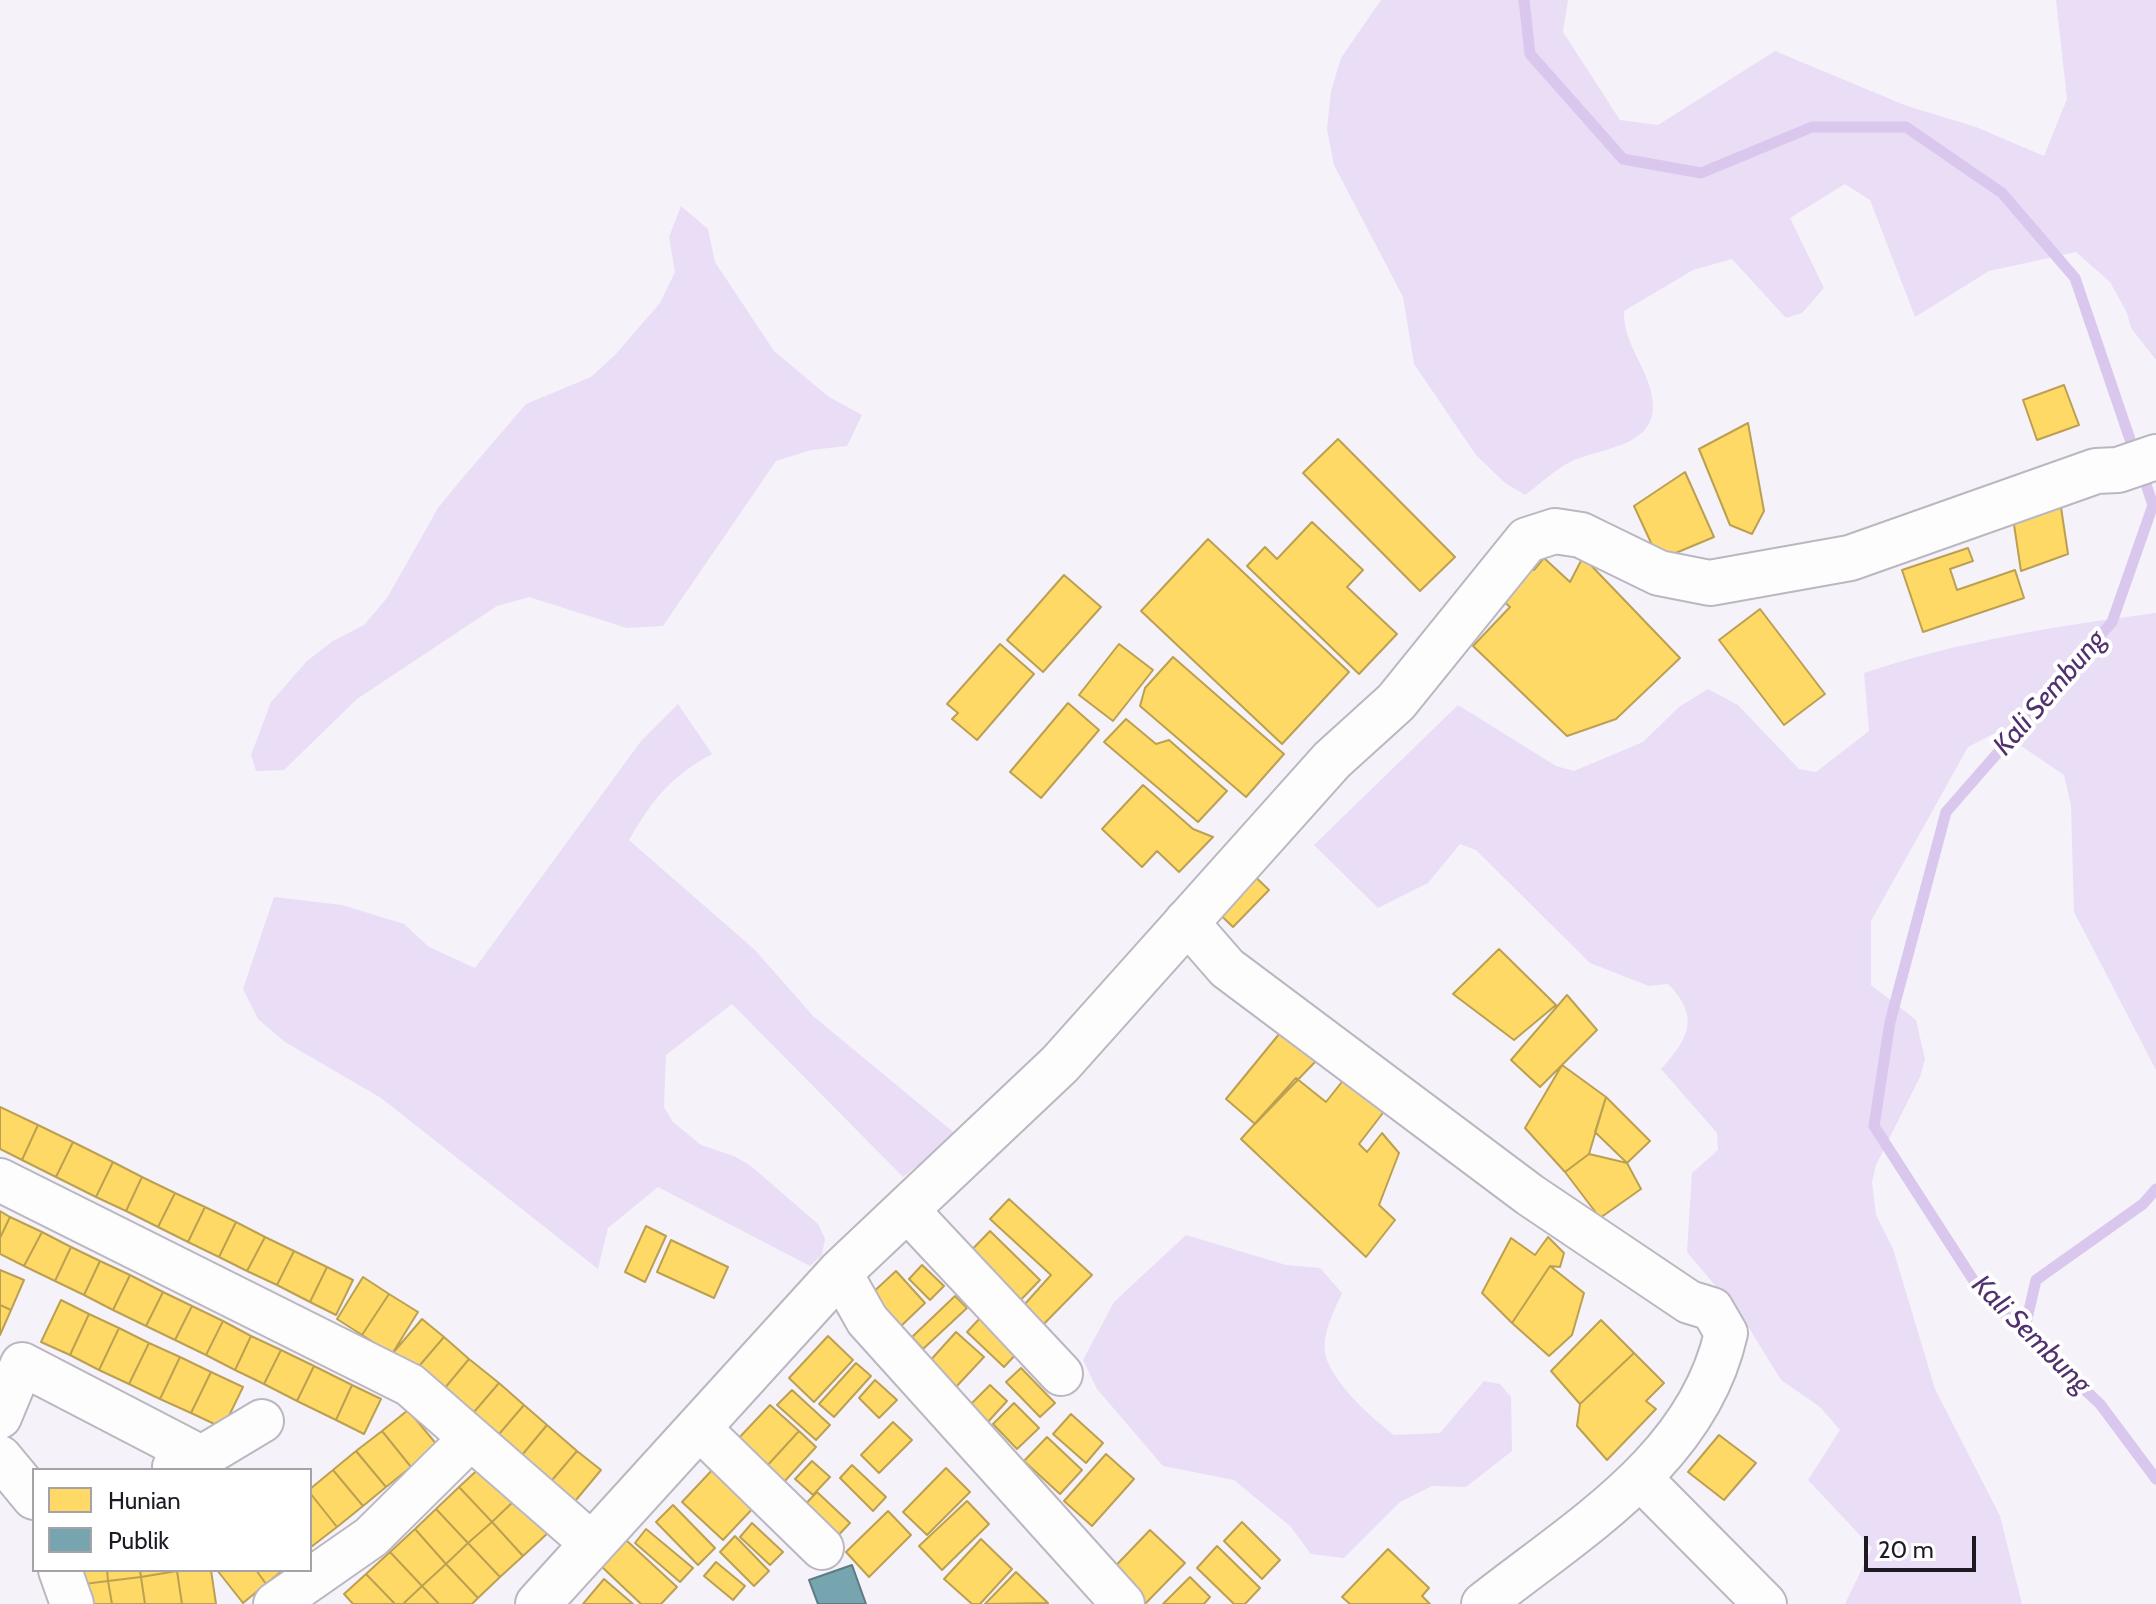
<!DOCTYPE html>
<html>
<head>
<meta charset="utf-8">
<style>
  body { margin:0 }
  #map { position:relative; width:2156px; height:1604px; overflow:hidden; background:#f6f2fa; font-family:Cabin,sans-serif }
  canvas { display:block }
  .legend { position:absolute; left:32px; top:1468px; width:280px; height:104px; box-sizing:border-box; background:#fff; border:2px solid #a5a3a7; margin:0; padding:10px 14px; list-style:none; font-size:24px; color:#1e1a23 }
  .legend li { display:flex; align-items:center; gap:16px; height:40px }
  .legend b { width:40px; border:2px solid #a5a3a7 }
  .scale { position:absolute; left:1864px; top:1536px; width:112px; height:36px; box-sizing:border-box; border:4px solid #1e1a23; border-top:0; padding-left:10px; font-size:24px; line-height:28px; white-space:nowrap; color:#1e1a23; -webkit-text-stroke:6px #fff; paint-order:stroke }
</style>
</head>
<body>
<div id="map">
<canvas width="2156" height="1604"></canvas>
<ul class="legend">
<li><b style="height:22px;background:#ffd966"></b>Hunian</li>
<li><b style="height:22px;background:#76a5af"></b>Publik</li>
</ul>
<div class="scale">20 m</div>
</div>
<script>
const ctx = document.querySelector('canvas').getContext('2d');
ctx.lineJoin = 'round';
function paint(path, color) {
  ctx.fillStyle = color;
  ctx.fill(path, 'evenodd');
}
function strokePath(path, color, width, dash) {
  ctx.strokeStyle = color;
  ctx.lineWidth = width;
  ctx.lineCap = dash ? 'butt' : 'round';
  ctx.setLineDash(dash || []);
  ctx.stroke(path);
}
function label(font, color, halo, rows, align = 'center') {
  ctx.font = font + ' Cabin,sans-serif';
  ctx.lineWidth = 8;
  ctx.setLineDash([]);
  ctx.textBaseline = 'middle';
  ctx.strokeStyle = halo;
  ctx.fillStyle = color;
  for (const [text, x, y, turn = 0] of rows) {
    ctx.save();
    ctx.translate(x, y);
    ctx.rotate((+turn || 0) * Math.PI / 180);
    ctx.textAlign = isNaN(turn) ? turn : align;
    if (halo) ctx.strokeText(text, 0, 0);
    ctx.fillText(text, 0, 0);
    ctx.restore();
  }
}
const green = new Path2D(`
  M 1381,0 L 1568,0 L 1563,32 L 1620,120 L 1658,125 L 1775,51 L 1907,106 L 1976,127 L 2044,156 L 2067,99 L 2056,0 L 2156,0 L 2156,360 L 2131,328 L 2127,313 L 2110,282 L 2076,252 L 1989,271 L 1915,317 L 1870,200 L 1845,184 L 1790,218 L 1824,288 L 1802,313 L 1786,318 L 1732,259 L 1693,270 L 1624,311 C 1623,344 1647,366 1652,397 C 1661,448 1600,447 1570,462 C 1554,470 1539,485 1525,495 L 1505,483 L 1476,455 L 1414,364 L 1403,297 L 1334,165 L 1327,129 L 1331,91 L 1341,58 Z
  M 681,206 L 708,229 L 715,262 L 774,351 L 829,397 L 862,415 L 847,446 L 811,450 L 776,461 L 663,626 L 627,628 L 529,597 L 497,606 L 357,699 L 284,770 L 256,771 L 251,755 L 271,702 L 307,661 L 333,641 L 364,625 L 387,598 L 438,508 L 460,481 L 526,404 L 591,377 L 615,355 L 660,303 L 675,272 L 669,237 Z
  M 2156,613 L 2156,1070 L 2074,912 L 2071,806 L 2064,775 L 1999,731 L 1968,747 L 1871,921 L 1871,985 L 1916,1020 L 1925,1059 L 1920,1077 L 1876,1165 L 1872,1182 L 1876,1215 L 1893,1249 L 1935,1389 L 2000,1516 L 2022,1604 L 1845,1604 L 1872,1548 L 1808,1480 L 1840,1430 L 1820,1407 L 1781,1380 L 1744,1320 L 1687,1252 L 1692,1173 L 1718,1150 L 1717,1133 L 1661,1069 C 1688,1039 1701,1017 1668,984 L 1649,986 L 1590,963 L 1476,850 L 1460,844 L 1428,883 L 1378,908 L 1314,845 L 1458,705 L 1556,766 L 1574,771 L 1643,742 L 1679,707 L 1708,689 L 1738,705 L 1799,769 L 1816,772 L 1869,731 L 1864,673 C 1959,641 2057,626 2156,613 Z
  M 678,704 L 712,754 C 670,777 653,799 629,840 L 755,950 L 813,1016 L 957,1135 L 903,1177 L 732,1004 L 666,1055 L 664,1107 L 673,1122 L 701,1145 L 734,1156 L 751,1166 L 818,1224 L 825,1239 L 822,1255 L 810,1266 L 658,1187 L 608,1228 L 598,1269 L 381,1098 L 285,1042 L 258,1019 L 243,989 L 274,897 L 342,905 L 404,924 L 429,947 L 475,968 L 641,741 Z
  M 1186,1235 L 1286,1265 L 1320,1268 L 1342,1293 C 1334,1311 1319,1339 1327,1360 C 1337,1387 1372,1418 1394,1435 L 1440,1433 L 1484,1381 L 1500,1384 L 1511,1397 L 1512,1451 L 1466,1487 L 1432,1486 L 1400,1502 L 1344,1558 L 1311,1554 L 1290,1526 L 1234,1480 L 1163,1466 L 1097,1389 L 1083,1360 L 1114,1302 Z`);
const homes = new Path2D(`
  M 2064,385 L 2079,425 L 2037,440 L 2023,400 Z
  M 1748,423 L 1764,511 L 1752,534 L 1730,525 L 1699,449 Z
  M 1338,439 L 1455,557 L 1420,591 L 1303,473 Z
  M 1685,472 L 1714,537 L 1659,560 L 1634,506 Z
  M 2059,494 L 2068,554 L 2021,571 L 2013,518 Z
  M 1312,522 L 1363,570 L 1347,587 L 1397,634 L 1359,674 L 1247,566 L 1265,547 L 1277,559 Z
  M 1208,539 L 1349,672 L 1282,744 L 1141,611 Z
  M 1968,548 L 1973,561 L 1950,569 L 1957,590 L 2015,570 L 2024,598 L 1923,632 L 1902,570 Z
  M 1583,557 L 1680,658 L 1616,719 L 1567,736 L 1473,646 L 1510,607 L 1495,594 L 1525,562 L 1534,570 L 1544,558 L 1570,582 Z
  M 1064,575 L 1101,607 L 1043,672 L 1007,640 Z
  M 1760,609 L 1825,694 L 1784,725 L 1719,640 Z
  M 1000,644 L 1034,674 L 977,740 L 952,719 L 958,713 L 947,704 Z
  M 1119,644 L 1153,670 L 1113,721 L 1079,695 Z
  M 1173,657 L 1284,754 L 1246,797 L 1140,706 L 1145,688 Z
  M 1068,703 L 1099,730 L 1041,798 L 1010,772 Z
  M 1126,719 L 1156,744 L 1169,740 L 1227,791 L 1198,822 L 1104,742 Z
  M 1143,785 L 1193,829 L 1213,837 L 1179,872 L 1157,851 L 1142,867 L 1102,829 Z
  M 1244,866 L 1269,890 L 1233,927 L 1208,903 Z
  M 1499,949 L 1556,1005 L 1514,1040 L 1453,994 Z
  M 1567,995 L 1597,1030 L 1540,1087 L 1511,1060 Z
  M 1280,1033 L 1317,1060 L 1255,1124 L 1226,1099 Z
  M 1562,1065 L 1606,1097 L 1589,1154 L 1565,1172 L 1525,1128 Z
  M 1296,1078 L 1326,1102 L 1345,1078 L 1386,1109 L 1359,1144 L 1367,1152 L 1382,1133 L 1399,1153 L 1379,1205 L 1395,1220 L 1366,1257 L 1241,1139 Z
  M 1606,1097 L 1650,1141 L 1627,1163 L 1595,1132 Z
  M 0,1107 L 38,1125 L 22,1160 L 0,1149 Z
  M 38,1125 L 73,1142 L 56,1177 L 22,1160 Z
  M 73,1142 L 113,1162 L 96,1197 L 56,1177 Z
  M 1589,1154 L 1627,1163 L 1641,1189 L 1600,1218 L 1565,1172 Z
  M 113,1162 L 142,1177 L 126,1211 L 96,1197 Z
  M 142,1177 L 175,1193 L 158,1227 L 126,1211 Z
  M 175,1193 L 205,1207 L 188,1242 L 158,1227 Z
  M 1009,1199 L 1092,1275 L 1035,1333 L 1015,1315 L 1051,1275 L 990,1219 Z
  M 205,1207 L 236,1222 L 219,1257 L 188,1242 Z
  M 0,1211 L 10,1217 L 0,1238 Z
  M 10,1217 L 42,1232 L 24,1266 L 0,1254 L 0,1238 Z
  M 236,1222 L 265,1237 L 247,1271 L 219,1257 Z
  M 646,1226 L 666,1236 L 645,1282 L 625,1272 Z
  M 990,1231 L 1040,1280 L 1011,1310 L 961,1261 Z
  M 42,1232 L 71,1247 L 55,1281 L 24,1266 Z
  M 265,1237 L 294,1251 L 277,1285 L 247,1271 Z
  M 1548,1237 L 1564,1253 L 1560,1267 L 1550,1266 L 1512,1323 L 1482,1293 L 1511,1238 L 1535,1255 Z
  M 671,1240 L 728,1267 L 714,1298 L 657,1272 Z
  M 71,1247 L 100,1261 L 84,1295 L 55,1281 Z
  M 294,1251 L 327,1267 L 310,1302 L 277,1285 Z
  M 100,1261 L 130,1275 L 113,1310 L 84,1295 Z
  M 922,1265 L 944,1286 L 930,1300 L 909,1279 Z
  M 1550,1266 L 1584,1293 L 1572,1335 L 1549,1356 L 1512,1323 Z
  M 327,1267 L 353,1280 L 336,1315 L 310,1302 Z
  M 0,1270 L 24,1280 L 11,1310 L 0,1305 Z
  M 896,1271 L 925,1303 L 900,1327 L 870,1295 Z
  M 130,1275 L 163,1292 L 146,1326 L 113,1310 Z
  M 363,1277 L 389,1294 L 362,1335 L 337,1319 Z
  M 163,1292 L 192,1306 L 175,1340 L 146,1326 Z
  M 389,1294 L 418,1312 L 392,1354 L 362,1335 Z
  M 955,1296 L 967,1308 L 923,1349 L 912,1337 Z
  M 61,1300 L 89,1314 L 70,1355 L 41,1342 Z
  M 0,1305 L 11,1310 L 0,1335 Z
  M 192,1306 L 223,1321 L 206,1355 L 175,1340 Z
  M 89,1314 L 119,1328 L 99,1370 L 70,1355 Z
  M 981,1317 L 1018,1352 L 1004,1367 L 967,1332 Z
  M 422,1319 L 444,1337 L 414,1372 L 392,1354 Z
  M 1601,1320 L 1634,1353 L 1580,1404 L 1551,1371 Z
  M 223,1321 L 251,1336 L 235,1370 L 206,1355 Z
  M 119,1328 L 149,1343 L 129,1384 L 99,1370 Z
  M 956,1332 L 984,1357 L 955,1388 L 928,1363 Z
  M 251,1336 L 281,1350 L 264,1384 L 235,1370 Z
  M 828,1336 L 853,1360 L 814,1402 L 789,1378 Z
  M 444,1337 L 469,1359 L 439,1395 L 414,1372 Z
  M 149,1343 L 180,1357 L 160,1399 L 129,1384 Z
  M 281,1350 L 314,1366 L 297,1401 L 264,1384 Z
  M 1634,1353 L 1664,1383 L 1646,1401 L 1656,1409 L 1607,1460 L 1577,1426 L 1580,1404 Z
  M 180,1357 L 211,1372 L 191,1413 L 160,1399 Z
  M 469,1359 L 499,1383 L 468,1419 L 439,1395 Z
  M 856,1363 L 871,1376 L 834,1417 L 819,1404 Z
  M 314,1366 L 352,1385 L 336,1420 L 297,1401 Z
  M 1021,1368 L 1055,1403 L 1040,1417 L 1006,1382 Z
  M 211,1372 L 243,1387 L 223,1428 L 191,1413 Z
  M 875,1380 L 897,1400 L 879,1418 L 859,1398 Z
  M 499,1383 L 524,1405 L 494,1440 L 468,1419 Z
  M 352,1385 L 381,1399 L 364,1434 L 336,1420 Z
  M 990,1385 L 1007,1401 L 987,1423 L 969,1406 Z
  M 792,1390 L 830,1425 L 816,1440 L 777,1405 Z
  M 1014,1403 L 1039,1428 L 1017,1449 L 993,1424 Z
  M 524,1405 L 547,1425 L 517,1461 L 494,1440 Z
  M 770,1405 L 799,1431 L 766,1467 L 737,1440 Z
  M 408,1410 L 438,1446 L 411,1467 L 382,1431 Z
  M 1071,1414 L 1103,1443 L 1086,1463 L 1053,1434 Z
  M 893,1422 L 912,1440 L 879,1473 L 861,1455 Z
  M 547,1425 L 577,1451 L 547,1486 L 517,1461 Z
  M 382,1431 L 411,1467 L 386,1487 L 356,1451 Z
  M 799,1431 L 816,1447 L 783,1483 L 766,1467 Z
  M 1719,1435 L 1756,1463 L 1724,1500 L 1688,1472 Z
  M 1047,1437 L 1082,1470 L 1060,1494 L 1024,1461 Z
  M 356,1451 L 386,1487 L 363,1506 L 333,1470 Z
  M 577,1451 L 601,1470 L 571,1506 L 547,1486 Z
  M 1106,1454 L 1134,1479 L 1092,1526 L 1064,1501 Z
  M 812,1461 L 830,1477 L 813,1495 L 795,1479 Z
  M 485,1463 L 517,1498 L 492,1522 L 459,1487 Z
  M 852,1465 L 886,1497 L 873,1511 L 840,1478 Z
  M 715,1467 L 756,1505 L 723,1540 L 682,1502 Z
  M 946,1468 L 970,1492 L 927,1535 L 903,1512 Z
  M 333,1470 L 363,1506 L 337,1527 L 310,1493 L 310,1489 Z
  M 459,1487 L 492,1522 L 468,1543 L 436,1509 Z
  M 817,1492 L 850,1523 L 828,1546 L 795,1515 Z
  M 310,1493 L 337,1527 L 311,1547 L 310,1545 Z
  M 517,1498 L 549,1532 L 523,1556 L 492,1522 Z
  M 967,1501 L 989,1524 L 942,1570 L 919,1546 Z
  M 673,1505 L 715,1548 L 698,1565 L 656,1522 Z
  M 436,1509 L 468,1543 L 446,1564 L 415,1529 Z
  M 888,1511 L 911,1535 L 869,1577 L 846,1552 Z
  M 492,1522 L 523,1556 L 500,1577 L 468,1543 Z
  M 1242,1522 L 1280,1560 L 1262,1579 L 1224,1541 Z
  M 752,1523 L 783,1552 L 770,1565 L 740,1537 Z
  M 415,1529 L 446,1564 L 422,1586 L 390,1552 Z
  M 646,1529 L 693,1568 L 680,1582 L 635,1543 Z
  M 1150,1530 L 1185,1563 L 1145,1604 L 1125,1604 L 1101,1581 Z
  M 735,1536 L 769,1571 L 754,1586 L 720,1552 Z
  M 981,1539 L 1012,1569 L 980,1604 L 972,1604 L 944,1579 Z
  M 626,1540 L 677,1587 L 661,1604 L 641,1604 L 601,1566 Z
  M 468,1543 L 500,1577 L 478,1598 L 446,1564 Z
  M 1217,1546 L 1260,1588 L 1245,1604 L 1234,1604 L 1197,1568 Z
  M 1388,1549 L 1429,1588 L 1422,1596 L 1430,1604 L 1350,1604 L 1342,1597 Z
  M 390,1552 L 422,1586 L 403,1604 L 395,1604 L 366,1574 Z
  M 716,1562 L 745,1586 L 733,1600 L 704,1576 Z
  M 446,1564 L 478,1598 L 472,1604 L 439,1604 L 422,1586 Z
  M 74,1570 L 107,1570 L 108,1581 L 76,1585 Z
  M 107,1570 L 140,1570 L 141,1577 L 108,1581 Z
  M 140,1570 L 177,1570 L 177,1571 L 141,1577 Z
  M 211,1570 L 216,1604 L 182,1604 L 177,1571 Z
  M 217,1570 L 256,1570 L 266,1584 L 243,1603 Z
  M 256,1570 L 283,1570 L 266,1584 Z
  M 177,1571 L 182,1604 L 145,1604 L 141,1577 Z
  M 1016,1572 L 1048,1603 L 985,1604 Z
  M 366,1574 L 395,1604 L 353,1604 L 344,1594 Z
  M 141,1577 L 145,1604 L 112,1604 L 108,1581 Z
  M 1190,1577 L 1210,1597 L 1204,1604 L 1163,1604 Z
  M 604,1579 L 633,1604 L 583,1604 Z
  M 108,1581 L 112,1604 L 79,1604 L 76,1585 Z
  M 422,1586 L 439,1604 L 403,1604 Z`);
const public = new Path2D(`
  M 852,1565 L 866,1604 L 818,1604 L 809,1580 Z`);
const stream = new Path2D(`
  M 1524,0 L 1530,54 L 1623,159 L 1701,173 L 1812,127 L 1906,127 L 2002,193 L 2075,278 L 2135,454
  M 2141,470 L 2153,505 L 2112,622 L 1946,812 L 1890,1022 L 1874,1126 L 1981,1292 L 2100,1404 L 2156,1479
  M 2024,1332 L 2036,1280 L 2143,1204 L 2156,1189`);
const street = new Path2D(`
  M 1186,921 L 1227,968 L 1530,1195 L 1689,1302 L 1712,1309 L 1726,1333 C 1698,1459 1578,1529 1483,1604
  M 0,1180 L 410,1385 L 591,1543
  M 908,1211 L 1061,1374
  M 840,1272 L 867,1320 L 1123,1604
  M 0,1417 L 22,1364 L 199,1456
  M 698,1427 L 822,1548
  M 0,1457 L 34,1498
  M 174,1467 L 212,1451 L 262,1421
  M 1641,1479 L 1765,1604
  M 60,1570 L 72,1604
  M 275,1604 L 371,1537 L 470,1439`);
const secondary = new Path2D(`
  M 538,1604 L 840,1272 L 1060,1064 L 1332,760 L 1396,702 L 1527,540 L 1555,531 L 1581,535 L 1659,573 L 1710,583 L 1850,558 L 2096,471 L 2118,470 L 2156,457`);
const waterNames = [
  ["Kali Sembung",2050,693,-49],
  ["Kali Sembung",2031,1335,45]
];
paint(green, '#e9def6');
paint(homes, '#ffd966');
strokePath(homes, '#bca052', 2);
paint(public, '#76a5af');
strokePath(public, '#5c7b85', 2);
strokePath(stream, '#dac7ed', 11);
strokePath(street, '#bbb7c0', 46);
strokePath(secondary, '#bbb7c0', 48);
strokePath(street, '#fefdfe', 42);
strokePath(secondary, '#fefdfe', 44);
label('italic 28px', '#51306e', '#fff', waterNames);
</script>
</body>
</html>
